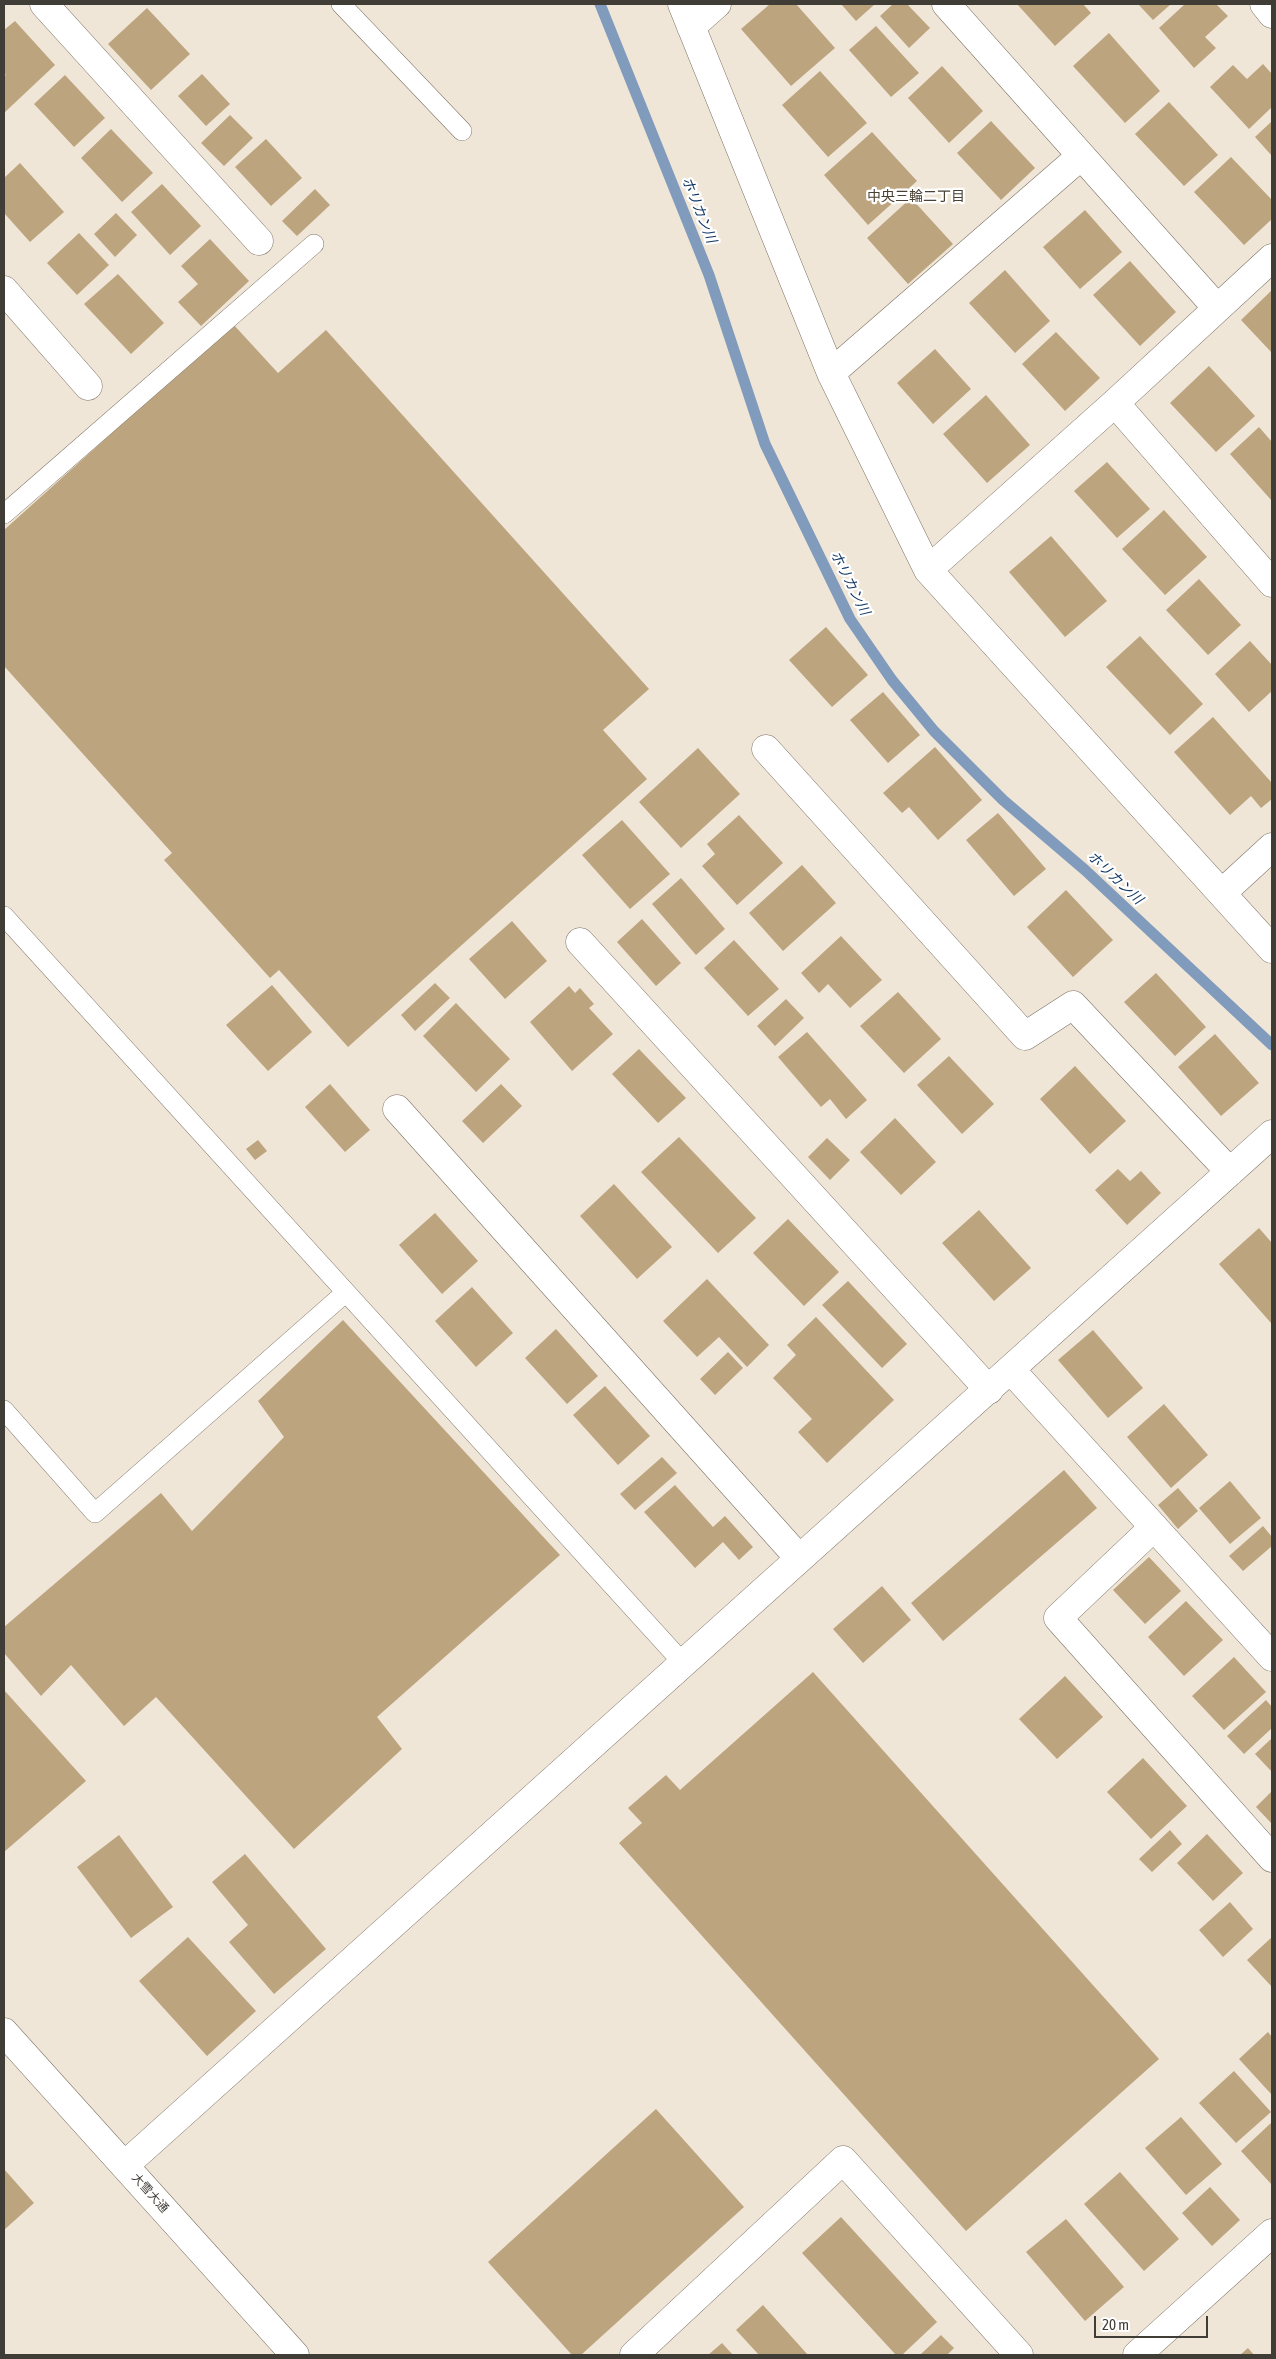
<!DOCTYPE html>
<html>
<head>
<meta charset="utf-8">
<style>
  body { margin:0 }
  #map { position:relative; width:1276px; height:2359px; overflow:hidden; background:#f0e6d7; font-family:"Asap Condensed",sans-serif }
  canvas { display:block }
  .frame { position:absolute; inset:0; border:5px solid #403c36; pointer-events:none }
  .scale { position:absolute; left:1094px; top:2316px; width:114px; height:22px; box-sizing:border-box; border:2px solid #403c36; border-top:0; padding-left:6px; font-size:15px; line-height:18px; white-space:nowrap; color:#403c36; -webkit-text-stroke:4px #fff; paint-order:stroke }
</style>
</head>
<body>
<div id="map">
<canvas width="1276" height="2359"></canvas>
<div class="frame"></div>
<div class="scale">20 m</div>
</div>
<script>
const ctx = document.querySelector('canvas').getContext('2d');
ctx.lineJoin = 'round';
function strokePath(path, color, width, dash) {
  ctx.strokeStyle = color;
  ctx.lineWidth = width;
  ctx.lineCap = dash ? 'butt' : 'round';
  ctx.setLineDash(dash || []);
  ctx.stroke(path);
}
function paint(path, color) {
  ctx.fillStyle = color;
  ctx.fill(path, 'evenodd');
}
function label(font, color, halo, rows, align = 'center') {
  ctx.font = font + ' "Asap Condensed","Noto Sans JP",sans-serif';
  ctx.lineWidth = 4.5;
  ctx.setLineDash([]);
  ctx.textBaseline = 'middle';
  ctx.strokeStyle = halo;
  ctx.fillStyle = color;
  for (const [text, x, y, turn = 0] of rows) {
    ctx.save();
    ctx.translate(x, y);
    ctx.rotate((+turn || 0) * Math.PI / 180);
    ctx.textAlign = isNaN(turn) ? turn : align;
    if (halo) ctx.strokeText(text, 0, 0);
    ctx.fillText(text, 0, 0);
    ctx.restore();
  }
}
const stream = new Path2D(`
  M 600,4 L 709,275 L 765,444 L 850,619 L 892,680 L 934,731 L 1003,800 L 1085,870 L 1272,1045`);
const building = new Path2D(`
  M 770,4 L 796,4 L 835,48 L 791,86 L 741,29 Z
  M 841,4 L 875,4 L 856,21 Z
  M 893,4 L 907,4 L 930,28 L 909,48 L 880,16 Z
  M 1017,4 L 1083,4 L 1091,13 L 1055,46 Z
  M 1138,4 L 1171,4 L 1153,20 Z
  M 1185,4 L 1216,4 L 1228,16 L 1205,37 L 1216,48 L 1194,68 L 1159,28 Z
  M 147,8 L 190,54 L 151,90 L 108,44 Z
  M 15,21 L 55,65 L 4,113 L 4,76 L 6,75 L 4,73 L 4,30 Z
  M 876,26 L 919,73 L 891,97 L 849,50 Z
  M 1109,33 L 1160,91 L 1125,123 L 1073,66 Z
  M 1263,64 L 1272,74 L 1272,107 L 1249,129 L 1210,87 L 1233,65 L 1247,79 Z
  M 942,66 L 983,111 L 949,143 L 908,98 Z
  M 820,71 L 867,123 L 828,157 L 782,105 Z
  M 202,74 L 230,104 L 206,126 L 178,96 Z
  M 65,75 L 105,118 L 74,147 L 34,104 Z
  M 1169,102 L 1218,155 L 1184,186 L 1135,134 Z
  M 230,115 L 253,138 L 224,166 L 201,143 Z
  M 991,121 L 1035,168 L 1001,200 L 957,153 Z
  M 1272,121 L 1272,156 L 1255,137 Z
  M 111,129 L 153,173 L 122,202 L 81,158 Z
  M 872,132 L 917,181 L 868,225 L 824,175 Z
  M 266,139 L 302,178 L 271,206 L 235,167 Z
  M 1231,157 L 1272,200 L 1272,219 L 1244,245 L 1194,192 Z
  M 20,163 L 64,212 L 30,242 L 4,213 L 4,178 Z
  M 162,184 L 201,226 L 170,255 L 131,212 Z
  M 315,189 L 330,205 L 297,236 L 282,221 Z
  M 911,198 L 953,244 L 908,284 L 867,238 Z
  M 1085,210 L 1122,252 L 1080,289 L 1043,247 Z
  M 116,213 L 137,235 L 115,257 L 94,234 Z
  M 79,233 L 109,265 L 77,295 L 47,263 Z
  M 210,239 L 249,281 L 201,326 L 178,302 L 198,284 L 181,266 Z
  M 1130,261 L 1176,312 L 1140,346 L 1093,295 Z
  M 1005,270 L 1050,321 L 1015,353 L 969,303 Z
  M 118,274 L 164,323 L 131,354 L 84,304 Z
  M 1272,290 L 1272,353 L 1241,320 Z
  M 233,324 L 278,373 L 326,330 L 649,689 L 603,730 L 647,779 L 348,1047 L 279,970 L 270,978 L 164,860 L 172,853 L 4,666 L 4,530 Z
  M 1056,332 L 1100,378 L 1065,411 L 1022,364 Z
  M 935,349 L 971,389 L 933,424 L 897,383 Z
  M 1209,366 L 1255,416 L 1216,452 L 1170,403 Z
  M 986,395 L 1030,445 L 987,483 L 943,434 Z
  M 1259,427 L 1272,442 L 1272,501 L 1230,454 Z
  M 1107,462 L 1150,509 L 1117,538 L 1074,491 Z
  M 1164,510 L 1207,557 L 1165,595 L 1122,549 Z
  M 1051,536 L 1107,601 L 1065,637 L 1009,572 Z
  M 1199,579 L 1241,625 L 1208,655 L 1166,610 Z
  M 826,627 L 868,675 L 832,707 L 789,660 Z
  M 1140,636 L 1203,704 L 1170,735 L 1106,667 Z
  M 1250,641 L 1272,665 L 1272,691 L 1249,712 L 1215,674 Z
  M 883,692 L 920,735 L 888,763 L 850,720 Z
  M 1213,717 L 1272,783 L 1272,799 L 1261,808 L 1251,796 L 1230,815 L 1174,752 Z
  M 935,747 L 982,800 L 938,840 L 909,807 L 902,813 L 883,793 Z
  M 698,748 L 740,794 L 681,848 L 639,802 Z
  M 998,813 L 1046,869 L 1014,896 L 966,840 Z
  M 739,815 L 783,863 L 737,905 L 702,866 L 715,854 L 707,844 Z
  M 622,820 L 670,874 L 630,909 L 582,855 Z
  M 802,865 L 836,903 L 783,951 L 749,913 Z
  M 681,878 L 725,929 L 696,955 L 652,904 Z
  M 1066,890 L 1113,940 L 1073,977 L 1027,927 Z
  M 642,919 L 681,963 L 656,986 L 617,942 Z
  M 512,921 L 547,961 L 505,999 L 469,959 Z
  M 841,936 L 882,980 L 850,1008 L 828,984 L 819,993 L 801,973 Z
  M 734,940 L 779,989 L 748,1016 L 704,968 Z
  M 1156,973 L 1206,1027 L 1175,1056 L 1124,1002 Z
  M 435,983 L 450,998 L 415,1031 L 401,1015 Z
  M 272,985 L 312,1032 L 268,1071 L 226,1025 Z
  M 569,986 L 575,993 L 580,988 L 594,1004 L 589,1008 L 613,1034 L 572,1071 L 530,1022 Z
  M 898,992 L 941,1039 L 904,1073 L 860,1026 Z
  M 786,999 L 804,1018 L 775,1046 L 757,1026 Z
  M 456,1003 L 510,1059 L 476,1092 L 423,1036 Z
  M 807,1032 L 867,1100 L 846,1119 L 830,1099 L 821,1107 L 778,1057 Z
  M 1215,1034 L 1259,1083 L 1221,1116 L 1178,1067 Z
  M 639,1049 L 686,1098 L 658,1123 L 612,1074 Z
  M 949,1056 L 994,1104 L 962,1134 L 917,1085 Z
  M 1075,1066 L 1126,1121 L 1090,1154 L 1040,1099 Z
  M 330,1084 L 370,1130 L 345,1152 L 305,1107 Z
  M 501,1084 L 522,1106 L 483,1143 L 462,1121 Z
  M 895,1118 L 936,1162 L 901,1195 L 860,1152 Z
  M 679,1137 L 756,1218 L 718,1253 L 641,1172 Z
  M 827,1138 L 850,1160 L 830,1180 L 808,1157 Z
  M 258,1140 L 267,1151 L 255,1160 L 246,1149 Z
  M 1118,1169 L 1130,1181 L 1141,1171 L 1161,1193 L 1127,1225 L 1095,1190 Z
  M 614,1184 L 672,1247 L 637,1279 L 580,1216 Z
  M 979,1210 L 1031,1268 L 994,1301 L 942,1243 Z
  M 435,1213 L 478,1261 L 442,1294 L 399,1245 Z
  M 788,1219 L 839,1272 L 804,1306 L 753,1253 Z
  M 1259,1228 L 1272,1243 L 1271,1323 L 1219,1264 Z
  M 707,1279 L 769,1345 L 747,1367 L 719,1337 L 697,1357 L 663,1321 Z
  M 848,1281 L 907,1344 L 882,1368 L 822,1305 Z
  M 472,1287 L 513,1333 L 476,1367 L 435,1321 Z
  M 816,1317 L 894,1400 L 827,1463 L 798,1432 L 812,1419 L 773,1378 L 796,1355 L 787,1345 Z
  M 343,1320 L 560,1555 L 377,1717 L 402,1749 L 294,1849 L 156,1697 L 124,1726 L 71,1665 L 41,1696 L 4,1653 L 4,1627 L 161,1493 L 192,1531 L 284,1437 L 258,1401 Z
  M 556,1329 L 598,1376 L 567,1404 L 525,1358 Z
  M 1093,1330 L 1143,1388 L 1108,1418 L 1058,1360 Z
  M 728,1352 L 743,1368 L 715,1395 L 700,1379 Z
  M 605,1386 L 650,1436 L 618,1465 L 573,1415 Z
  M 1164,1404 L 1208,1455 L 1171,1488 L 1127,1437 Z
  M 662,1457 L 677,1473 L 635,1510 L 620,1494 Z
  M 1064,1470 L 1097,1508 L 943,1641 L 911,1603 Z
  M 1230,1481 L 1261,1518 L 1230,1544 L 1199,1508 Z
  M 675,1485 L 713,1527 L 725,1516 L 753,1547 L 739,1560 L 723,1542 L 695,1568 L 644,1512 Z
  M 1178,1488 L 1198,1511 L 1178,1529 L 1158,1505 Z
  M 1263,1526 L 1272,1537 L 1272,1546 L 1243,1571 L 1229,1556 Z
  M 1149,1557 L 1181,1591 L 1145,1624 L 1113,1590 Z
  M 882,1586 L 911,1620 L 863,1663 L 833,1629 Z
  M 1186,1601 L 1223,1640 L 1184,1676 L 1148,1637 Z
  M 1234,1657 L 1266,1692 L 1224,1730 L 1192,1696 Z
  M 813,1672 L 1159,2059 L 966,2231 L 619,1843 L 642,1823 L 628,1808 L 666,1775 L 680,1790 Z
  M 1065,1676 L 1103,1717 L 1057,1759 L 1019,1719 Z
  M 4,1690 L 86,1781 L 4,1852 Z
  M 1266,1700 L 1272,1707 L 1272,1728 L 1244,1754 L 1227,1736 Z
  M 1272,1738 L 1272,1772 L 1255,1754 Z
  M 1143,1758 L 1187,1806 L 1151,1839 L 1107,1792 Z
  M 1272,1791 L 1272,1824 L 1256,1807 Z
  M 1170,1830 L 1182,1844 L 1152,1872 L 1139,1859 Z
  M 1207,1834 L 1243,1873 L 1213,1901 L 1177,1863 Z
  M 119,1835 L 173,1907 L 131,1938 L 77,1867 Z
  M 245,1854 L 326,1949 L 274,1994 L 229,1942 L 248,1925 L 212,1882 Z
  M 1230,1902 L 1253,1929 L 1223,1957 L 1199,1930 Z
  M 188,1937 L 256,2011 L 207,2056 L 139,1981 Z
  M 1272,1937 L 1272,1987 L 1247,1960 Z
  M 1268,2032 L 1272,2037 L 1272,2095 L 1239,2059 Z
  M 1234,2071 L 1271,2112 L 1236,2143 L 1199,2103 Z
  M 656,2109 L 744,2207 L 581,2355 L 572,2355 L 488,2262 Z
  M 1181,2117 L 1222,2164 L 1186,2195 L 1145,2148 Z
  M 1272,2122 L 1272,2185 L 1241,2151 Z
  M 4,2169 L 34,2203 L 4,2230 Z
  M 1120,2172 L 1179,2239 L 1144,2271 L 1084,2204 Z
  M 1210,2187 L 1240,2220 L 1212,2246 L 1182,2213 Z
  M 841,2217 L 937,2322 L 902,2355 L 896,2355 L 802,2253 Z
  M 1066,2219 L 1124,2287 L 1085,2321 L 1026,2252 Z
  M 763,2305 L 808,2355 L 759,2355 L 736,2330 Z
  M 941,2335 L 954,2348 L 947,2355 L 920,2355 Z
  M 722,2343 L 733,2355 L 708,2355 Z
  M 1248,2348 L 1254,2355 L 1240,2355 Z`);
const service = new Path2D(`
  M 341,4 L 462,131
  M 4,514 L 314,244
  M 4,916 L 683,1663
  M 4,1410 L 95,1513 L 345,1293`);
const minor = new Path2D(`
  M 44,4 L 259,241
  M 682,4 L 831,373 L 928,570 L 1272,949
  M 946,4 L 1217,308
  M 1264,4 L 1272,14
  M 691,27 L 717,4
  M 4,290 L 88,386
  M 831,373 L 1081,156
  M 1115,403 L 1272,583
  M 928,570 L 1115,403 L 1272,258
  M 766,749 L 1025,1036 L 1073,1005 L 1230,1172
  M 1223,892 L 1272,847
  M 580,942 L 989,1390
  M 397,1109 L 799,1558
  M 1011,1370 L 1272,1657
  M 1154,1527 L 1058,1618 L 1272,1858
  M 125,2165 L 1272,1134
  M 634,2355 L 843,2160 L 1019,2355
  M 1137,2355 L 1272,2233`);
const trunk = new Path2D(`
  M 4,2032 L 295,2355`);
const streetNames = [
  ["大雪大通",150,2193,48]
];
const neighbourhoodNames = [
  ["中央三輪二丁目",916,197]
];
const waterNames = [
  ["ホリカン川",699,210,68],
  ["ホリカン川",850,583,63],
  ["ホリカン川",1115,878,43]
];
strokePath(stream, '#809bbc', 11);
paint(building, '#bca47f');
strokePath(service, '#7c7366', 20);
strokePath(minor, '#7c7366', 29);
strokePath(trunk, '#7c7366', 29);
strokePath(service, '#fff', 19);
strokePath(minor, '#fff', 28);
strokePath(trunk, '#fff', 28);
label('12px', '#403c36', '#fff', streetNames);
label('14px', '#494134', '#fff', neighbourhoodNames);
label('italic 14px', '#143965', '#fff', waterNames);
</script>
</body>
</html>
